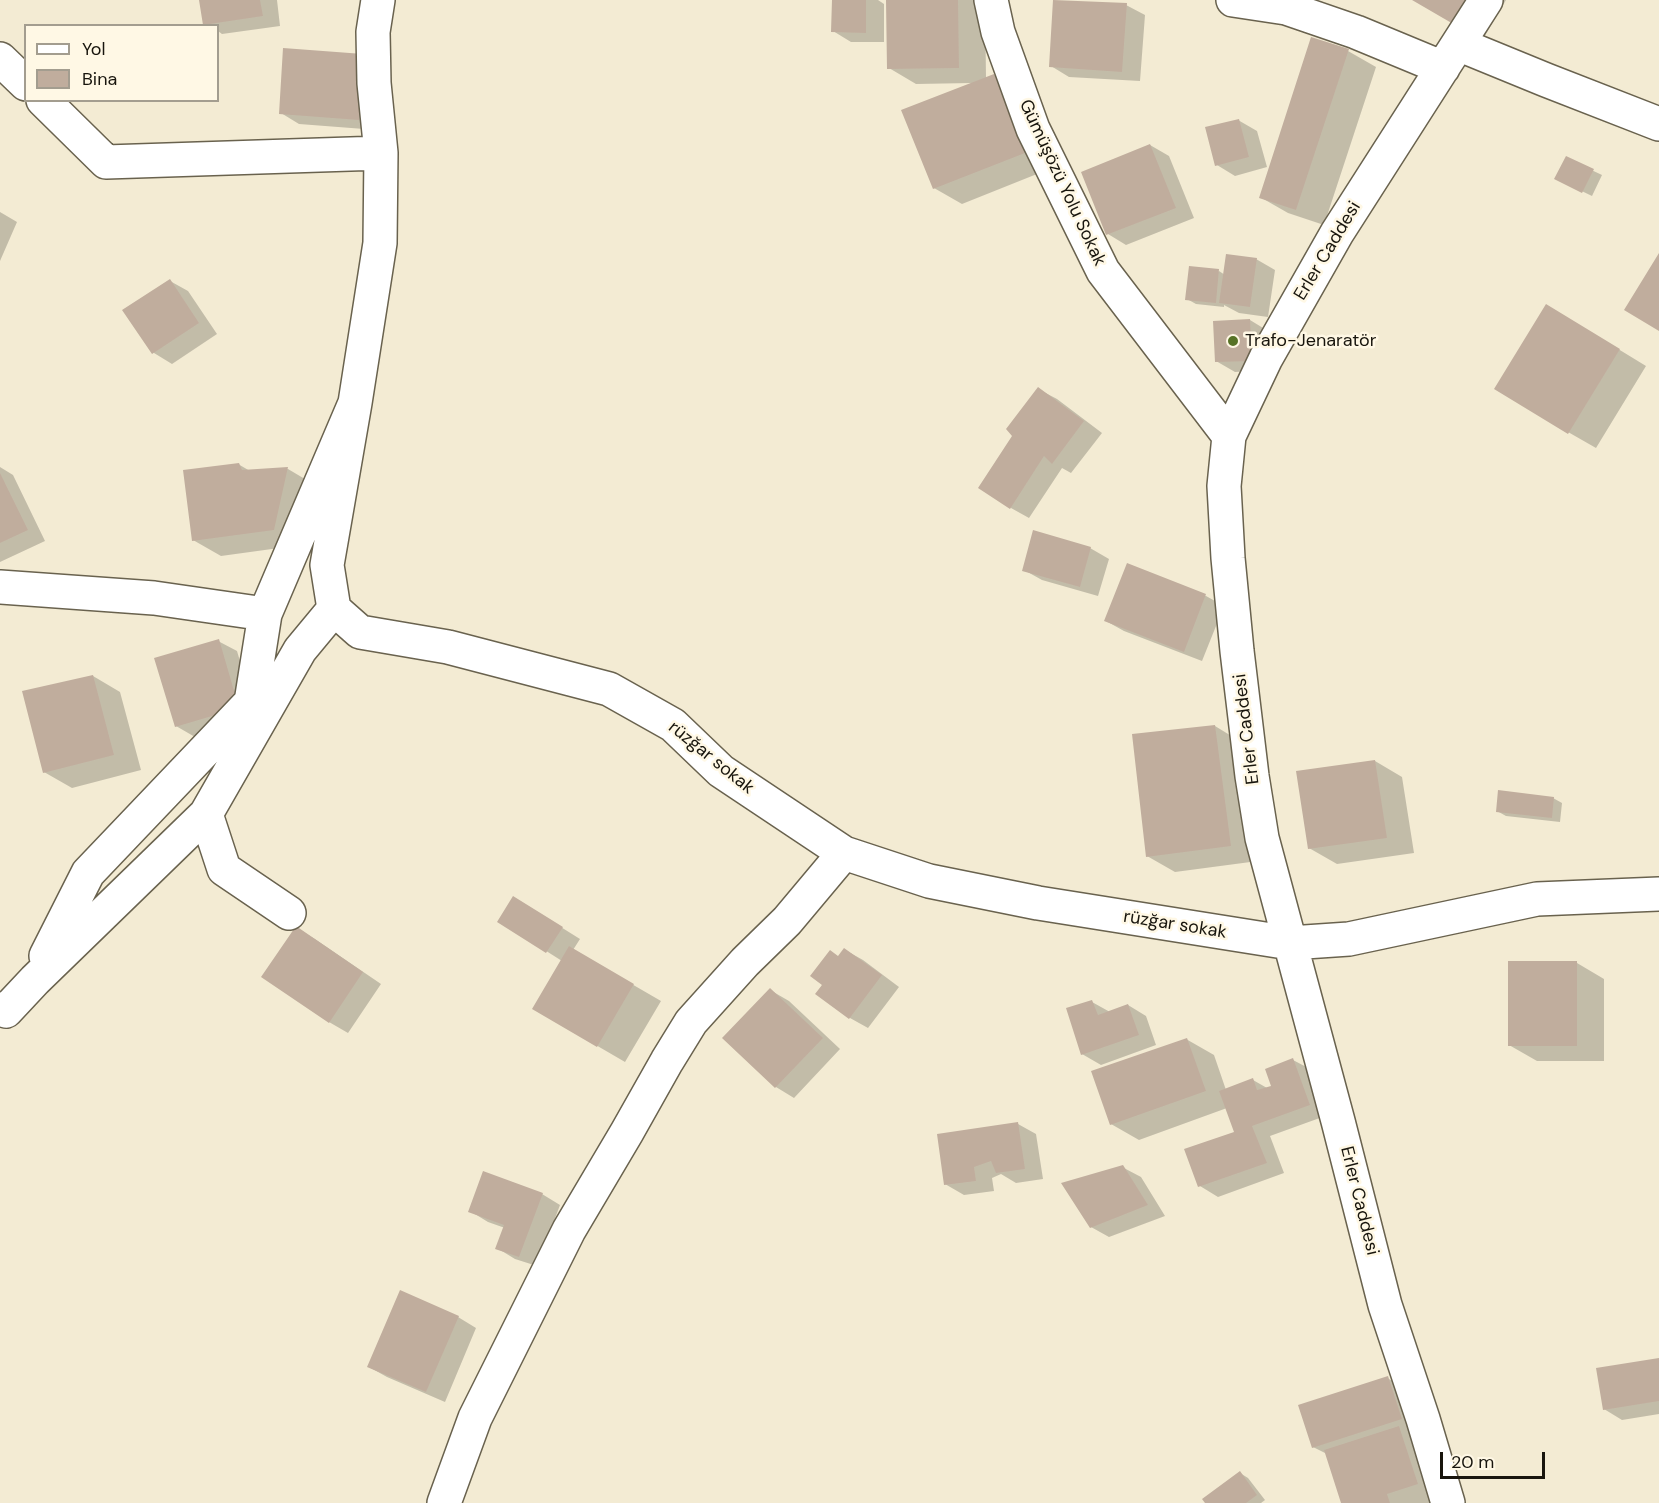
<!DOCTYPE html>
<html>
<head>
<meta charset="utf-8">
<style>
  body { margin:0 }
  #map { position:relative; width:1659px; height:1503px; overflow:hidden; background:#f3ebd3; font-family:"DM Sans",sans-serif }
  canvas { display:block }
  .legend { position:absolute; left:24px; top:24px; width:195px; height:78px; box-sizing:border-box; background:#fff8e5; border:2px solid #a39d8f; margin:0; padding:8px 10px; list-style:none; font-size:18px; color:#18150d }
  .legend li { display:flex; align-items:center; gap:12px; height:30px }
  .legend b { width:30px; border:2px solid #a39d8f }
  .scale { position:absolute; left:1440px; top:1452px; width:105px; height:27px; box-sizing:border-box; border:3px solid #18150d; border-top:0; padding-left:8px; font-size:18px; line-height:21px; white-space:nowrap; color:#18150d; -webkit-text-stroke:4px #fff8e5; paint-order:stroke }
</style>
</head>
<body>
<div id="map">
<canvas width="1659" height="1503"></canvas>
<ul class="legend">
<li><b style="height:8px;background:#fff"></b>Yol</li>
<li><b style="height:16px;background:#c0ad9d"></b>Bina</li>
</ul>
<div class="scale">20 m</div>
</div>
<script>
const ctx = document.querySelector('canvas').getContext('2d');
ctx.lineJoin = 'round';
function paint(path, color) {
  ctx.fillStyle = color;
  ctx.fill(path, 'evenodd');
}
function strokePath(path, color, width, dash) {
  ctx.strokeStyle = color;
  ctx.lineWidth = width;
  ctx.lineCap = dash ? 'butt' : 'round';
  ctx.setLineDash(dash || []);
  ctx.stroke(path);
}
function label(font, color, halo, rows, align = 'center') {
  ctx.font = font + ' "DM Sans",sans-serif';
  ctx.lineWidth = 5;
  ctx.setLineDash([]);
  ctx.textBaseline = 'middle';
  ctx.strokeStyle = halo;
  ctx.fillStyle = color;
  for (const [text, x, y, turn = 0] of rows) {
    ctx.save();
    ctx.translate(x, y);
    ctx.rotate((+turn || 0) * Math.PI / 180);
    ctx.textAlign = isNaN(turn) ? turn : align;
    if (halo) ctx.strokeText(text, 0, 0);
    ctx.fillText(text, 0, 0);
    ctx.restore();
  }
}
const shadow = new Path2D(`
  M 201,0 L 277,0 L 280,26 L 222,34 L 218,31 L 218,26 L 207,26 L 204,24 Z
  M 833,0 L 878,0 L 884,4 L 884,42 L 851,42 L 833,31 Z
  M 888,0 L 985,0 L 986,78 L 994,75 L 1022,91 L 1052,168 L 962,204 L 934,188 L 972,83 L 916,84 L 889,68 Z
  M 1415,0 L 1506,0 L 1483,39 Z
  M 1126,5 L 1145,15 L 1140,81 L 1069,77 L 1051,66 Z
  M 1348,51 L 1376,67 L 1324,225 L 1288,213 L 1260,197 Z
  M 363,55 L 377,130 L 299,124 L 281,113 Z
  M 1238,120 L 1257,131 L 1267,167 L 1235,176 L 1217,165 Z
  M 1150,145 L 1169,156 L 1194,218 L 1126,245 L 1108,234 Z
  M 1566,158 L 1602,175 L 1592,196 L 1565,183 Z
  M 0,212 L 17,222 L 0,261 Z
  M 1256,259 L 1275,270 L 1268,317 L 1239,313 L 1224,305 L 1224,307 L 1196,304 L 1187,299 L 1219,271 L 1225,275 Z
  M 170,281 L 188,291 L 217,334 L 172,364 L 154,353 L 124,311 Z
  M 1250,320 L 1268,331 L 1270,370 L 1235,372 L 1216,361 Z
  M 1574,322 L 1646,366 L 1596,448 L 1568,432 Z
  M 1038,389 L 1057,399 L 1102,433 L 1071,473 L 1062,468 L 1029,518 L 1011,508 L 1014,435 Z
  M 238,464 L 250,471 L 288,469 L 315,485 L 301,545 L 221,556 L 193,540 Z
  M 0,467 L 13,475 L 45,541 L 0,562 Z
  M 1090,548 L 1109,559 L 1098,596 L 1042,580 L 1024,570 Z
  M 1128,565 L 1206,596 L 1224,606 L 1202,661 L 1124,631 L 1106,621 Z
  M 218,641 L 237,651 L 257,719 L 195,737 L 176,726 Z
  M 93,676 L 120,692 L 141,770 L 72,788 L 44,772 Z
  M 1215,726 L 1233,737 L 1258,861 L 1175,872 L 1147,856 Z
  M 1375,761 L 1402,777 L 1414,853 L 1337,864 L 1309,848 Z
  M 1553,798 L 1562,803 L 1560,822 L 1506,816 L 1497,811 Z
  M 532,909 L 580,939 L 573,950 L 661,1001 L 625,1062 L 534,1009 L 562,961 L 499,921 Z
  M 296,928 L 315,939 L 381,984 L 348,1033 L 329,1022 Z
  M 845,950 L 863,960 L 899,987 L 868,1028 L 850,1018 L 817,993 Z
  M 1577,963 L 1604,979 L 1604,1061 L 1537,1061 L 1509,1045 Z
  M 770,990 L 789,1001 L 840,1049 L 794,1098 L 776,1087 Z
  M 1092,1002 L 1110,1012 L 1128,1005 L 1146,1016 L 1156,1045 L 1101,1065 L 1082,1054 Z
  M 1186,1039 L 1214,1055 L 1226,1090 L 1253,1080 L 1267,1088 L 1273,1087 L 1293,1060 L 1312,1070 L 1328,1115 L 1270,1136 L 1284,1173 L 1218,1197 L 1200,1186 L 1236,1133 L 1227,1108 L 1139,1140 L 1111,1124 Z
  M 1018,1124 L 1036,1134 L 1043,1179 L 1016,1183 L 1001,1174 L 992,1178 L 994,1191 L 964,1195 L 945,1184 Z
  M 1122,1167 L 1141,1177 L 1165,1216 L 1109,1237 L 1091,1227 Z
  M 542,1194 L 560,1205 L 537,1266 L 515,1259 L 497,1248 L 505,1228 L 488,1222 L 470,1211 Z
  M 458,1317 L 476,1328 L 445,1402 L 387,1377 L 369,1367 Z
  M 1659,1360 L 1659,1414 L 1622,1420 L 1604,1409 Z
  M 1387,1378 L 1406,1388 L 1419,1430 L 1409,1433 L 1426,1443 L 1433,1503 L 1343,1503 L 1327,1454 L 1313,1447 Z
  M 1240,1473 L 1248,1478 L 1265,1500 L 1261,1503 L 1207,1503 Z`);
const building = new Path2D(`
  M 199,0 L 260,0 L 263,16 L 203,25 Z
  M 832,0 L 866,0 L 866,33 L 831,32 Z
  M 886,0 L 958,0 L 959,68 L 887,69 Z
  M 1053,0 L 1127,3 L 1122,72 L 1049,67 Z
  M 1412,0 L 1469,0 L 1455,25 Z
  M 1311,37 L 1349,49 L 1296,210 L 1259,198 Z
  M 283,48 L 363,54 L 359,120 L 279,114 Z
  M 994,74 L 1025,153 L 933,189 L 901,110 Z
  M 1239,119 L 1249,157 L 1215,166 L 1205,127 Z
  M 1150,144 L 1176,208 L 1106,235 L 1081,172 Z
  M 1566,156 L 1594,169 L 1582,193 L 1554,179 Z
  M 1659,253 L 1659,331 L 1624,310 Z
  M 1226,254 L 1257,258 L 1250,307 L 1219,303 Z
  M 1189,266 L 1219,269 L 1216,303 L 1185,300 Z
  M 170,279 L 199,323 L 152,354 L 122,310 Z
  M 1546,304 L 1620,349 L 1568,434 L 1494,389 Z
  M 1250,319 L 1252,361 L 1215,362 L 1213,321 Z
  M 1038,387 L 1084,421 L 1052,464 L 1044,456 L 1010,509 L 978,488 L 1012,436 L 1006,429 Z
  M 239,463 L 242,470 L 288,467 L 274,530 L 192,541 L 183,470 Z
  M 0,473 L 28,530 L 0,543 Z
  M 1033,530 L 1091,547 L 1080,587 L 1022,571 Z
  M 1127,563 L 1206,594 L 1184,652 L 1104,621 Z
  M 219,639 L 239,708 L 175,727 L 154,658 Z
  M 93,675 L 114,755 L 43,773 L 22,691 Z
  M 1215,725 L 1231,846 L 1146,857 L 1132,734 Z
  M 1375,760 L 1387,838 L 1308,849 L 1296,771 Z
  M 1498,790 L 1554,797 L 1552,818 L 1496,812 Z
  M 513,896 L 563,927 L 546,953 L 497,922 Z
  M 296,926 L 363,972 L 329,1023 L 261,977 Z
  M 569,946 L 634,984 L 597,1047 L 532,1009 Z
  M 844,948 L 882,975 L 849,1019 L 815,994 L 822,985 L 810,976 L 830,950 L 838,956 Z
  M 1508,961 L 1577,961 L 1577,1046 L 1508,1046 Z
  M 770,988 L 823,1038 L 775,1088 L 722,1038 Z
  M 1092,1000 L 1098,1015 L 1128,1004 L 1139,1035 L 1081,1055 L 1066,1008 Z
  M 1187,1038 L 1206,1091 L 1110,1125 L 1091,1071 Z
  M 1293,1058 L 1310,1105 L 1252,1126 L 1267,1163 L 1198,1187 L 1184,1149 L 1234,1132 L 1219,1091 L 1253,1078 L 1257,1090 L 1271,1086 L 1265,1069 Z
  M 1018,1122 L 1025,1169 L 996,1173 L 991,1161 L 974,1167 L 976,1181 L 944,1185 L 937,1134 Z
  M 1123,1165 L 1148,1205 L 1090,1228 L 1061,1183 Z
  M 483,1171 L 543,1193 L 519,1257 L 495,1249 L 504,1225 L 468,1212 Z
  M 400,1290 L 459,1316 L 426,1392 L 367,1367 Z
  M 1659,1358 L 1659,1401 L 1603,1410 L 1596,1368 Z
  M 1388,1376 L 1402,1419 L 1312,1448 L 1298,1405 Z
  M 1399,1426 L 1418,1484 L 1387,1494 L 1390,1503 L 1341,1503 L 1324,1450 Z
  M 1240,1471 L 1257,1495 L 1246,1503 L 1205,1503 L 1202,1499 Z`);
const minor = new Path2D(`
  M 991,0 L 998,32 L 1033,129 L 1103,271 L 1229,436
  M 1233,0 L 1286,8 L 1356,32 L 1443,68
  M 1458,44 L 1546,80 L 1659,124
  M 0,59 L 26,84
  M 43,100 L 106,162 L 381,153
  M 0,587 L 154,598 L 265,614
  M 334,609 L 327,565 L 355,403 L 380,243 L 381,153 L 374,83 L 373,32 L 378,0
  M 206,814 L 224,869 L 289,913
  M 46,956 L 88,873 L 251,702 L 265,614 L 355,403
  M 0,1009 L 6,1011 L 35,980 L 206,814 L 300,650 L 334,609 L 360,632 L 448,647 L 609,689 L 673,725 L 721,771 L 844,853 L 929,881 L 1038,903 L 1290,943 L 1349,939 L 1537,899 L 1659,894
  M 444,1503 L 475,1418 L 569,1230 L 627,1132 L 667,1061 L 691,1022 L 745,962 L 787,921 L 844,853
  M 1448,1503 L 1423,1419 L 1385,1305 L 1338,1121 L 1262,838 L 1252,776 L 1237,651 L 1228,558 L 1224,486 L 1229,436 L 1266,358 L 1337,233 L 1486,0`);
const markers = [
  [1233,341,6,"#577226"]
];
const streetNames = [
  ["Gümüşözü Yolu Sokak",1062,183,65],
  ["Erler Caddesi",1328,251,-59],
  ["Erler Caddesi",1247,729,-97],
  ["rüzğar sokak",711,758,39],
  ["rüzğar sokak",1175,925,9],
  ["Erler Caddesi",1359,1201,76]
];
const poiNames = [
  ["Trafo-Jenaratör",1245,341]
];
paint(shadow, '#0003');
paint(building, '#c0ad9d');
strokePath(minor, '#69624e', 36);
strokePath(minor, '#fff', 33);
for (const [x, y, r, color] of markers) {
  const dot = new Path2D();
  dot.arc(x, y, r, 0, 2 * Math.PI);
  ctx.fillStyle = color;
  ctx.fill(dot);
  strokePath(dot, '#fff8e5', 2);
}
label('18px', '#18150d', '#fff8e5', streetNames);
label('18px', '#18150d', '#fff8e5', poiNames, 'left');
</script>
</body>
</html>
